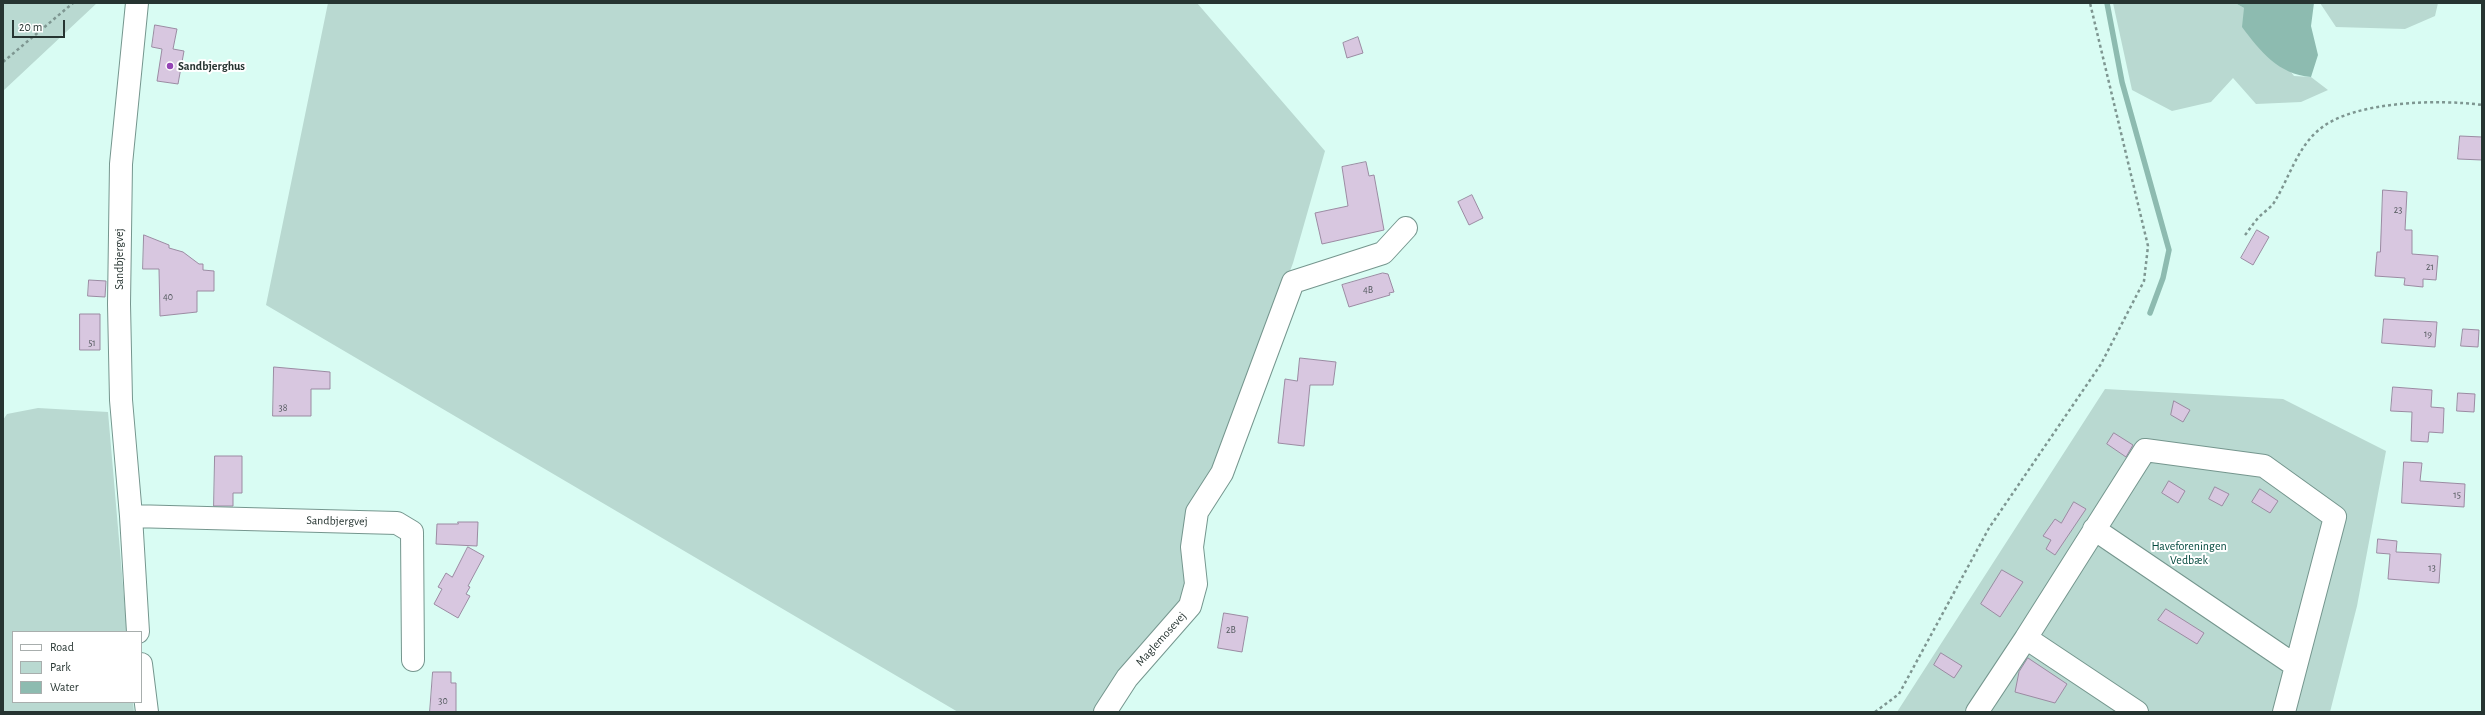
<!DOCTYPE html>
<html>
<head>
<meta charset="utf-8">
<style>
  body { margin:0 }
  #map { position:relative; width:2485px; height:715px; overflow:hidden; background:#d9fcf3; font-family:"Alegreya Sans",sans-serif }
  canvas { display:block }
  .frame { position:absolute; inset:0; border:4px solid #263431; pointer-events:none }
  .legend { position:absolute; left:12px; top:631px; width:130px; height:72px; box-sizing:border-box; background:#fff; border:1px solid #a8aead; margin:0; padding:5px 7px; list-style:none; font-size:12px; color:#263431 }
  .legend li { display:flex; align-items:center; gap:8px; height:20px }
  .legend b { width:20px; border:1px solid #a8aead }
  .scale { position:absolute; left:12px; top:20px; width:53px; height:18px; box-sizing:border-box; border:2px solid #263431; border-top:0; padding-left:5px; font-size:12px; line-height:14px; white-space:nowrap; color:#263431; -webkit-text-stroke:3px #fff; paint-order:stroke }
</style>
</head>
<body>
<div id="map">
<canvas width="2485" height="715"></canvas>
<div class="frame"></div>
<ul class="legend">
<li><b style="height:5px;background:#fff"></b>Road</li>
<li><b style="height:11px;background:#b9d9d1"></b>Park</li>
<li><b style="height:11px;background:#8dbbb0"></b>Water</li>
</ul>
<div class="scale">20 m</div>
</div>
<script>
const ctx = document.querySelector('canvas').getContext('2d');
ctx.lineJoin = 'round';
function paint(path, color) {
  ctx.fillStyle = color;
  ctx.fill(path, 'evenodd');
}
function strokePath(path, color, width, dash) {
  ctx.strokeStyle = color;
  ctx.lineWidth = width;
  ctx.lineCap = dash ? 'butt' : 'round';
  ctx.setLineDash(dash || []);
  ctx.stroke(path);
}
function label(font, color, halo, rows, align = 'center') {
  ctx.font = font + ' "Alegreya Sans",sans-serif';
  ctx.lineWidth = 4;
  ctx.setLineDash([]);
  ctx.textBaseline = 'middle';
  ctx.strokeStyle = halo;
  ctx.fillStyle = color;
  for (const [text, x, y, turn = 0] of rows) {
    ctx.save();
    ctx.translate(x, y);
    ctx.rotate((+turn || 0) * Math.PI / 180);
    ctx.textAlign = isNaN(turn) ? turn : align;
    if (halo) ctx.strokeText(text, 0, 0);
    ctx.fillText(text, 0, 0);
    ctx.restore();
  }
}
const green = new Path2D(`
  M 3,3 L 97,3 L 3,91 Z
  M 328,3 L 1197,3 L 1325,151 L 1293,263 L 1217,468 L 1184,603 L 1130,660 L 1093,712 L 958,712 L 266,305 Z
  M 2113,3 L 2235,3 L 2244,8 L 2294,76 L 2311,77 L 2328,90 L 2301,102 L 2256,104 L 2233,78 L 2211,102 L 2172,111 L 2132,90 Z
  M 2320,3 L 2438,3 L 2435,16 L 2405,29 L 2336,27 Z
  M 2105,389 L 2283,399 L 2386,451 L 2357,606 L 2330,712 L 1897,712 Z
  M 38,408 L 108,412 L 127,632 L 13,632 L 13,702 L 133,702 L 134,712 L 3,712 L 3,420 L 7,414 Z`);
const water = new Path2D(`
  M 2235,3 L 2314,3 L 2311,26 L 2318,55 L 2311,77 C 2278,74 2261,52 2242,27 L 2244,8 Z`);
const stream = new Path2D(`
  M 2107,3 L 2122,82 L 2169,250 L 2163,278 L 2150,313`);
const building = new Path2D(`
  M 155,25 L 177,29 L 173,49 L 184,51 L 178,84 L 157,81 L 162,49 L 152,47 Z
  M 1358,37 L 1363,53 L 1347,58 L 1343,43 Z
  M 2460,136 L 2482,137 L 2482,160 L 2458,159 Z
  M 1366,162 L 1369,176 L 1374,175 L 1384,230 L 1322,244 L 1315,213 L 1348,206 L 1342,167 Z
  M 2383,190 L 2407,192 L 2405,230 L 2412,230 L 2412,254 L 2438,256 L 2436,280 L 2423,279 L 2423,287 L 2404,285 L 2405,278 L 2375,276 L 2377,252 L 2380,252 Z
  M 1472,195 L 1483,218 L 1469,225 L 1458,202 Z
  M 2257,230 L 2269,237 L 2253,265 L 2241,258 Z
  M 144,235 L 169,245 L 169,248 L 183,252 L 199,264 L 203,264 L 203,270 L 214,271 L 214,291 L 197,291 L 197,312 L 160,316 L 159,269 L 143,269 Z
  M 1383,273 L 1388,274 L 1394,292 L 1389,293 L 1390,295 L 1349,307 L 1342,285 Z
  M 89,280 L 106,281 L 105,297 L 88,296 Z
  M 80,314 L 100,314 L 100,350 L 80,350 Z
  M 2384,319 L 2437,322 L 2435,347 L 2382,343 Z
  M 2463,329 L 2479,330 L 2478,347 L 2461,346 Z
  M 1300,358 L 1336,362 L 1333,385 L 1310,385 L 1304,446 L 1278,443 L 1285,379 L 1297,381 Z
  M 274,367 L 330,372 L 330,389 L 311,389 L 311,416 L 273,416 Z
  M 2393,387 L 2432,390 L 2431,407 L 2444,408 L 2443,433 L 2429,432 L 2428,442 L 2411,441 L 2412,412 L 2391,411 Z
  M 2458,393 L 2475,394 L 2474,412 L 2457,411 Z
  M 2174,401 L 2190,410 L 2183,422 L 2171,415 Z
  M 2114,433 L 2133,445 L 2126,457 L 2107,444 Z
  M 215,456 L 242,456 L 242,493 L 233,493 L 233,506 L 214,506 Z
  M 2404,462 L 2422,463 L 2420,481 L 2465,484 L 2464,507 L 2402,503 Z
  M 2169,481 L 2185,491 L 2178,503 L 2162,493 Z
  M 2215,487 L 2229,494 L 2222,506 L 2209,499 Z
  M 2260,489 L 2278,501 L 2270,513 L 2252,502 Z
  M 2074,502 L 2086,509 L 2055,555 L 2046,549 L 2051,540 L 2043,536 L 2055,519 L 2061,523 Z
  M 458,522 L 478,522 L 477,546 L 436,544 L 437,524 L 458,524 Z
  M 2378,539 L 2397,541 L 2396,552 L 2441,554 L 2439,583 L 2388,579 L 2390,554 L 2377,553 Z
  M 468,547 L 484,556 L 468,586 L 470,587 L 466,594 L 470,596 L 458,618 L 434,604 L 442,589 L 438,587 L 446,573 L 452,577 Z
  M 2002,570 L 2023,582 L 2000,617 L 1981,604 Z
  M 2166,609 L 2204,633 L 2197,644 L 2158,620 Z
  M 1224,613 L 1248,617 L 1242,652 L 1218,648 Z
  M 1941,653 L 1962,666 L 1954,678 L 1934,665 Z
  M 2028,658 L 2067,684 L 2055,703 L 2015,692 L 2019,672 Z
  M 433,672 L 451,672 L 451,683 L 456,683 L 456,712 L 430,712 Z`);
const path = new Path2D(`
  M 3,62 L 73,3
  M 2245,235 C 2250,229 2254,222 2260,216 C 2265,211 2272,207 2275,201 C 2289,178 2298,146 2320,129 C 2353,101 2440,99 2482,105
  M 1875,712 L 1899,694 L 1989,528 L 2101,364 L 2144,281 L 2148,246 L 2090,3`);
const minor = new Path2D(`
  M 137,3 L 121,164 L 119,304 L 121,400 L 131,516 L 138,632
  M 131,516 L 397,523 L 412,532 L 413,660
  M 2094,529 L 2296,666
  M 141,664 L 147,712
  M 1105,712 L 1127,678 L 1190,606 L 1196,584 L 1192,547 L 1197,512 L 1222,473 L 1293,282 L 1383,253 L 1406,228
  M 1977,712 L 2026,638
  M 2137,712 L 2026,638 L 2145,450 L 2264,466 L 2335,517 L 2284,712`);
const markers = [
  [170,66,4,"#9545b5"]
];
const numberNames = [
  ["23",2398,210],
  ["21",2430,267],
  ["4B",1368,290],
  ["40",168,297],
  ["19",2428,334],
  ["51",92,343],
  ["38",283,408],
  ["15",2457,495],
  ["13",2432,568],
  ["2B",1231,630],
  ["30",443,701]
];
const poiNames = [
  ["Sandbjerghus",178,66]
];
const streetNames = [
  ["Sandbjergvej",119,259,-90],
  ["Sandbjergvej",337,521,1],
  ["Maglemosevej",1161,639,-48]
];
const parkNames = [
  ["Haveforeningen",2189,546],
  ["Vedbæk",2189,560]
];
paint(green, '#b9d9d1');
paint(water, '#8dbbb0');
strokePath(stream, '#8dbbb0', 5.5);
paint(building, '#d8c7e0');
strokePath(building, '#9b8ba2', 1);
strokePath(minor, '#75968e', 24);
strokePath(path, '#7e9691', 2.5, [3, 3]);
strokePath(minor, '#fff', 22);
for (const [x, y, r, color] of markers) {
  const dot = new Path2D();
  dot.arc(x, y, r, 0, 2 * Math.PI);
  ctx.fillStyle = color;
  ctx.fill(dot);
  strokePath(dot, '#fff', 1.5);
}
label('10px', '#52595d', null, numberNames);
label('bold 12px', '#263431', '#fff', poiNames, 'left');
label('12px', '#263431', '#fff', streetNames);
label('12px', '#02483d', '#fff', parkNames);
</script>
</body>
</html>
